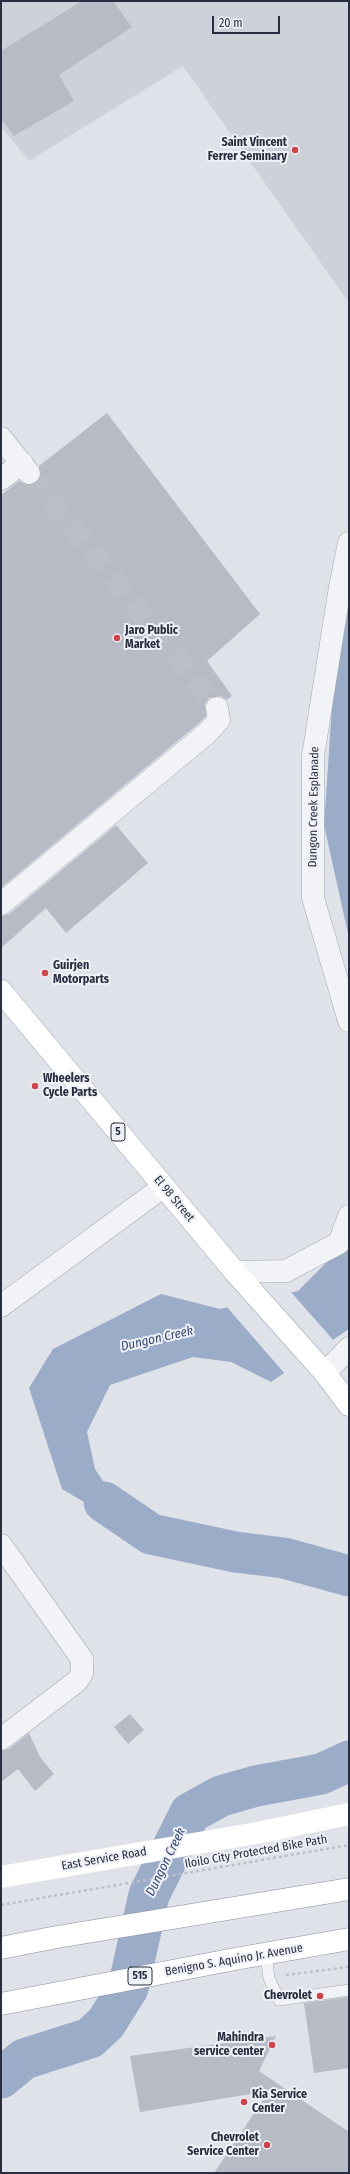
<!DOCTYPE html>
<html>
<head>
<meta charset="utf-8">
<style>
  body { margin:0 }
  #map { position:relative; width:350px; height:2174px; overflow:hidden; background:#dfe2e8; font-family:"Fira Sans Condensed",sans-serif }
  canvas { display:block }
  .frame { position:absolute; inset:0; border:2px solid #282e3f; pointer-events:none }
  .scale { position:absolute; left:212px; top:16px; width:68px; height:18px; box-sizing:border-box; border:2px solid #282e3f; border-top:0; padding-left:5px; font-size:12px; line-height:14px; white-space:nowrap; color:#282e3f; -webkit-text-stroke:3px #eff1f6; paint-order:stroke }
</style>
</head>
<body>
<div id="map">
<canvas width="350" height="2174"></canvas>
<div class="frame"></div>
<div class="scale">20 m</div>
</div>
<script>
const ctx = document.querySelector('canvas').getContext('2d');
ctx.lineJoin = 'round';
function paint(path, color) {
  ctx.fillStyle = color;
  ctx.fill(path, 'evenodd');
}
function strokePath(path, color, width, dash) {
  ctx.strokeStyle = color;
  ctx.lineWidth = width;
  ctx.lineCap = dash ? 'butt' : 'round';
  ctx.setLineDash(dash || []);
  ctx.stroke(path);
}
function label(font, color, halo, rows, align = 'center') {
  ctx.font = font + ' "Fira Sans Condensed",sans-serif';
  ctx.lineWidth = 4;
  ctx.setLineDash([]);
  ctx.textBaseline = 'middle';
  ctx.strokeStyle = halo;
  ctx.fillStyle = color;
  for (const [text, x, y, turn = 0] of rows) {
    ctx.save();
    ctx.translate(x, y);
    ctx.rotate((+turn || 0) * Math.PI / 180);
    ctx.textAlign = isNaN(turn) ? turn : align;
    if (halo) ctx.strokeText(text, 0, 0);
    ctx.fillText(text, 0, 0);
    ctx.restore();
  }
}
const built = new Path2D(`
  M 1,1 L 349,1 L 349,303 L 183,66 L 29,161 L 1,127 Z`);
const water = new Path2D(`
  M 349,601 L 349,938 L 324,825 L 334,677 Z
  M 349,1233 L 349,1329 L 271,1382 L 231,1362 L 193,1357 L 110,1385 L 87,1432 L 95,1469 L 119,1505 L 151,1534 L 96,1509 L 62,1489 L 29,1388 L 53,1349 L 161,1294 L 220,1309 L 298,1291 L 344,1245 Z`);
const pier = new Path2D(`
  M 290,1291 L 335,1342 L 286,1375 L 226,1306 Z`);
const river = new Path2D(`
  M 104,1502 L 151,1534 L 235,1552 L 284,1558 L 349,1576
  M 1,2078 L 24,2059 L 90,2038 L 106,2023 L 128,1988 L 149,1895 L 190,1813 L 221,1796 L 256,1786 L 321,1774 L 349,1761`);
const building = new Path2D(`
  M 82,1 L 113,1 L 132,27 L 59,75 L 74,101 L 14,136 L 1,119 L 1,51 Z
  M 107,413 L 260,614 L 207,661 L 232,696 L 227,700 L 221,696 L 209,698 L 205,704 L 206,716 L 198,724 L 1,888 L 1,495 L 19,481 L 25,485 L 36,483 L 41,477 L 39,466 Z
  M 116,825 L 148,863 L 66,933 L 46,908 L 1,948 L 1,916 L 9,914 Z
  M 130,1714 L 144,1730 L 128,1744 L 114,1727 Z
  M 29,1733 L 40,1757 L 54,1774 L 35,1791 L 18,1769 L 1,1782 L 1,1751 L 9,1749 Z
  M 349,1997 L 349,2068 L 314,2073 L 304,2003 Z
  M 276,2036 L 259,2071 L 349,2132 L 349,2173 L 214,2173 L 269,2091 L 140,2112 L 130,2056 Z`);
const streetTunnel = new Path2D(`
  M 29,473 L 217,708`);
const path = new Path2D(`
  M 1,1905 L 349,1845
  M 286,1975 L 349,1967`);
const lane = new Path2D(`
  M 266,1954 L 269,1978 L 279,2000 L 349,1990`);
const street = new Path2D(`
  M 1,438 L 29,473
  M 1,479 L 22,463
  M 349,543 L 340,587 L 313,756 L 313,898 L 349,1021
  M 1,904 L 206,734 L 219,720 L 217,708
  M 235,1272 L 286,1271 L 339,1243 L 349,1216
  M 1,1306 L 163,1187
  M 325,1373 L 349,1348
  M 1,1545 L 82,1659 L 82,1674 L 76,1682 L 1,1739`);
const secondary = new Path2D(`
  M 1,1877 L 257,1833 L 349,1814`);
const primary = new Path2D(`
  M 1,991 L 235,1272 L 325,1373 L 349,1405`);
const highway = new Path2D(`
  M 1,1948 L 57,1937 L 349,1889
  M 1,2004 L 235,1959 L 349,1939`);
const markers = [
  [295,150,4,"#cc464c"],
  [117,638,4,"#cc464c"],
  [45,973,4,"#cc464c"],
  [35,1086,4,"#cc464c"],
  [320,1996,4,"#cc464c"],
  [272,2045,4,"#cc464c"],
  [244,2102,4,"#cc464c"],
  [267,2145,4,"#cc464c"]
];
const shields = [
  [118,1132,14],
  [140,1976,24]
];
const shieldNames = [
  ["5",118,1132],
  ["515",140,1976]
];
const poiNames = [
  ["Saint Vincent",287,143],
  ["Ferrer Seminary",287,157],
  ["Jaro Public",125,631,"left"],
  ["Market",125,645,"left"],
  ["Guirjen",53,966,"left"],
  ["Motorparts",53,980,"left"],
  ["Wheelers",43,1079,"left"],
  ["Cycle Parts",43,1093,"left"],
  ["Chevrolet",312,1996],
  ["Mahindra",264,2038],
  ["service center",264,2052],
  ["Kia Service",252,2095,"left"],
  ["Center",252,2109,"left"],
  ["Chevrolet",259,2138],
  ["Service Center",259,2152]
];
const streetNames = [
  ["Dungon Creek Esplanade",314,807,-89],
  ["El 98 Street",174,1199,50],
  ["Iloilo City Protected Bike Path",256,1852,-10],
  ["East Service Road",104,1859,-10],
  ["Benigno S. Aquino Jr. Avenue",234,1960,-10]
];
const waterNames = [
  ["Dungon Creek",157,1339,-13],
  ["Dungon Creek",166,1862,-64]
];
paint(built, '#cdd1da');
paint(water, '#9bacc8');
paint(pier, '#dfe2e8');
strokePath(river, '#9bacc8', 41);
paint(building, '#b7bbc5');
strokePath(streetTunnel, '#babec6', 22, [22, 11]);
strokePath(lane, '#a4a8b2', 12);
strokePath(street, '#a4a8b2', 23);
strokePath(primary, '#9fa5b4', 23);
strokePath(highway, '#878e9f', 23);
strokePath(path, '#bdc0c7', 2.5, [3, 3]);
strokePath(lane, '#f2f3f7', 11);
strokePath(street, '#f2f3f7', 22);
strokePath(secondary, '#fff', 22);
strokePath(primary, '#fff', 22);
strokePath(highway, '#fff', 22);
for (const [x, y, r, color] of markers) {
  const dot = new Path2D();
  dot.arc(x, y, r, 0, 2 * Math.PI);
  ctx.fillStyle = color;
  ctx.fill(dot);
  strokePath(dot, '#eff1f6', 1.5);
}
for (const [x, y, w] of shields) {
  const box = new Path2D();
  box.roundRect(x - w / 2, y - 9, w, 18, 3);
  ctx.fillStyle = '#eff1f6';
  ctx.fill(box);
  strokePath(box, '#282e3f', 1);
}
label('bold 11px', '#282e3f', null, shieldNames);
label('bold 12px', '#282e3f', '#eff1f6', poiNames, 'right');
label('12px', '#282e3f', '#eff1f6', streetNames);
label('italic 13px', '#334972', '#eff1f6', waterNames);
</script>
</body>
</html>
